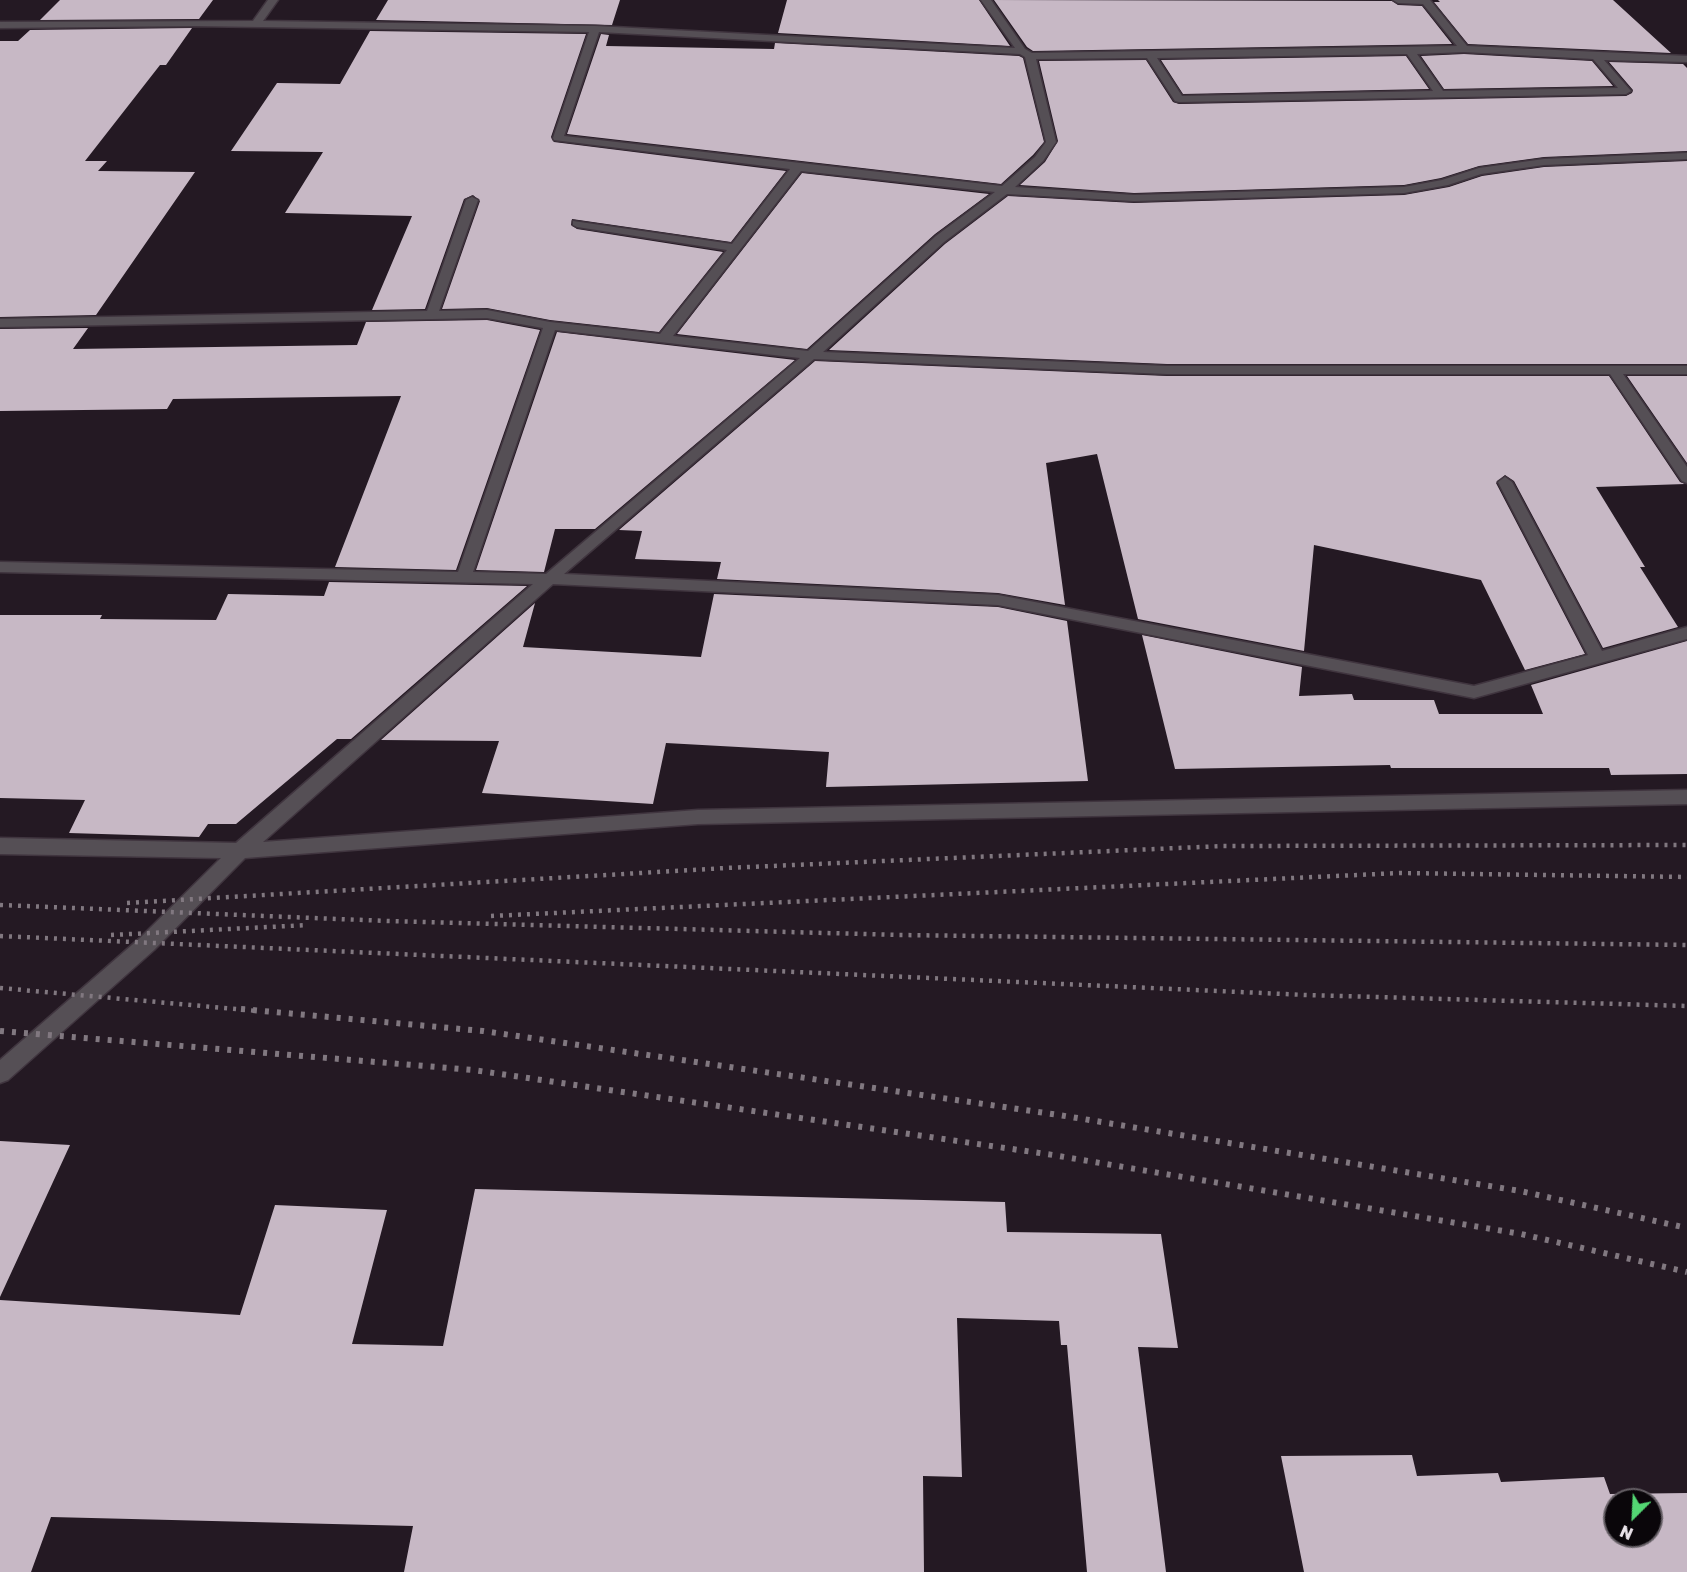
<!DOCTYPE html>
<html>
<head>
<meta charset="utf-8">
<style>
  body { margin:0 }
  #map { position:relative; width:1687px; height:1572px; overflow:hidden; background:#241923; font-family:"Golos Text",sans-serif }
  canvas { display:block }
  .north { position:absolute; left:1603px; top:1488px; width:60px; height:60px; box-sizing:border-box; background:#0a060a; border:2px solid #645e64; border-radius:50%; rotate:204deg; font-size:16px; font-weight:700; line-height:24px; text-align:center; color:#eae3ea }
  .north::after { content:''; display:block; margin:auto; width:21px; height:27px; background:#53d673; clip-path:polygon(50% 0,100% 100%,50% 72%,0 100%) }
</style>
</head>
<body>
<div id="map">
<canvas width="1687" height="1572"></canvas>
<div class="north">N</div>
</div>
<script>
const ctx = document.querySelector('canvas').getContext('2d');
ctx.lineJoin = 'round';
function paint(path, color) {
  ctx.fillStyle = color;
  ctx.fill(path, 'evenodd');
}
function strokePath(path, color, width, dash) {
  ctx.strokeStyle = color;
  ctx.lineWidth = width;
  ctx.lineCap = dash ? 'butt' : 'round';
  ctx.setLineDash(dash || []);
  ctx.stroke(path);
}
const building = new Path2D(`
  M 60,0 L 213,0 L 199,19 L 40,20 Z
  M 388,0 L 620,0 L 612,25 L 376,20 Z
  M 787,0 L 979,0 L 1010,46 L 778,33 Z
  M 994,0 L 1392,1 L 1398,5 L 1422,6 L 1452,44 L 1033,51 L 1027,47 Z
  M 1438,0 L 1613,0 L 1671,53 L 1468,44 L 1434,2 L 1440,2 Z
  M 192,28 L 166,65 L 160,65 L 85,161 L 107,161 L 98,171 L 195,172 L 96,315 L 0,317 L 0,41 L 18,41 L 30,30 Z
  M 370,31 L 586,34 L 551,137 L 554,142 L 786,171 L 731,242 L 572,219 L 571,225 L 577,229 L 723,252 L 659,332 L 550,320 L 487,308 L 442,309 L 480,201 L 473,195 L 464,199 L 425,309 L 372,310 L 412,216 L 285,213 L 323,152 L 231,151 L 277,83 L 340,84 Z
  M 601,34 L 609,35 L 606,46 L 774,49 L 775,43 L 1019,56 L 1023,58 L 1044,142 L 1033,155 L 1001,184 L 567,134 Z
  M 1464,54 L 1592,61 L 1613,86 L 1444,89 L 1421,56 Z
  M 1406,56 L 1429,89 L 1183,94 L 1161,60 Z
  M 1146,60 L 1173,102 L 1179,104 L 1626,96 L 1632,93 L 1633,90 L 1609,62 L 1683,64 L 1687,68 L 1687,151 L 1544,157 L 1479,166 L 1441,178 L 1404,185 L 1134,193 L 1020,185 L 1045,162 L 1058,141 L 1039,61 Z
  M 1687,161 L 1687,364 L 1167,364 L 829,350 L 945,244 L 1008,196 L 1134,203 L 1404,195 L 1449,187 L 1482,176 L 1544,167 Z
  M 802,173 L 989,194 L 935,234 L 807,349 L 677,334 Z
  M 487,320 L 540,330 L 456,570 L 335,567 L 401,396 L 173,399 L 167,409 L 0,411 L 0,329 L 88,328 L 73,349 L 357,345 L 366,322 Z
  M 557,332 L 795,360 L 595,529 L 555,529 L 544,572 L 476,570 Z
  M 815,361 L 1167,376 L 1609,376 L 1680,482 L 1685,484 L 1596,487 L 1645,567 L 1640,567 L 1678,627 L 1603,648 L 1514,481 L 1505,475 L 1496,483 L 1585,654 L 1525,670 L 1481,580 L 1314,545 L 1304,651 L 1138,619 L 1097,454 L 1046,463 L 1065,605 L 998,593 L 717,579 L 721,562 L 635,559 L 642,531 L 619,530 Z
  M 1627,376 L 1687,376 L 1687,463 Z
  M 329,582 L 527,586 L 351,739 L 337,739 L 236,824 L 208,824 L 199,837 L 69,833 L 85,800 L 0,798 L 0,615 L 102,615 L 100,619 L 216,620 L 228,594 L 324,596 Z
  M 714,594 L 998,607 L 1067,621 L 1088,781 L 826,787 L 829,752 L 666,743 L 653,804 L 482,793 L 499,741 L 381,740 L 535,603 L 523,647 L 701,657 Z
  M 1142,635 L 1302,667 L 1299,696 L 1352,694 L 1354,700 L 1434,700 L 1439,714 L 1543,714 L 1531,685 L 1687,641 L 1687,774 L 1611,775 L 1609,768 L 1391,768 L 1390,765 L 1175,769 Z
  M 0,1141 L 70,1145 L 0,1297 Z
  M 475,1189 L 1005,1202 L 1007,1232 L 1161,1234 L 1178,1348 L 1138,1347 L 1166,1572 L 1087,1572 L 1067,1345 L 1061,1345 L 1059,1321 L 957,1318 L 962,1477 L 923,1476 L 924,1572 L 404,1572 L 413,1526 L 51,1517 L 31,1572 L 0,1572 L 0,1300 L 240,1315 L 275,1205 L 387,1210 L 352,1344 L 443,1346 Z
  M 1412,1455 L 1417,1476 L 1498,1473 L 1501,1482 L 1604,1477 L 1610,1494 L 1687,1493 L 1687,1572 L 1304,1572 L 1281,1456 ZM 1615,1500 L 1651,1500 L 1651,1536 L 1615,1536 Z`);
const minor = new Path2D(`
  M 268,0 L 278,0 L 263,21 L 595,26 L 1015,48 L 981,0 L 991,0 L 1025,49 L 1032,53 L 1457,46 L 1423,4 L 1398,3 L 1393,0 L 1430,0 L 1467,46 L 1687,56 L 1687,62 L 1604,60 L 1631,91 L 1626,94 L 1179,102 L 1175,101 L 1147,58 L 1036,59 L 1056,142 L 1043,161 L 1015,187 L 1134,195 L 1404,187 L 1442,180 L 1479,168 L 1544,159 L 1687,153 L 1687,159 L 1544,165 L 1481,174 L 1448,185 L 1404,193 L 1134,201 L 1007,194 L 944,242 L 823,352 L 1167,366 L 1687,366 L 1687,374 L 1623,374 L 1687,467 L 1687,483 L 1682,481 L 1610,374 L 1167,374 L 814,359 L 564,574 L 998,595 L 1474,686 L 1588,655 L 1498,482 L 1505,477 L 1512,482 L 1602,651 L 1687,627 L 1687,639 L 1474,698 L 998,605 L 553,584 L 263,842 L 698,810 L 1687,790 L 1687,804 L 698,824 L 245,858 L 154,950 L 8,1080 L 0,1083 L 0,1060 L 140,938 L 221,858 L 0,854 L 0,838 L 236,843 L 533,584 L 0,572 L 0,562 L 458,572 L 543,328 L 487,318 L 0,327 L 0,319 L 427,311 L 466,200 L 472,197 L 478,200 L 439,311 L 487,310 L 550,322 L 660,334 L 727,250 L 577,227 L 573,225 L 573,221 L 732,244 L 790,169 L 554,140 L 553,138 L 589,32 L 195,26 L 0,28 L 0,22 L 253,21 ZM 599,32 L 1020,54 L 1025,57 L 1046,142 L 1035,157 L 1002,186 L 564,136 ZM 1464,52 L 1593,59 L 1618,88 L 1443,91 L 1417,54 ZM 1407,54 L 1433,91 L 1182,96 L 1157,58 ZM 801,171 L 995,192 L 936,236 L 808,351 L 673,336 ZM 555,330 L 800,358 L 546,574 L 473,572 Z`);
const railFar1 = new Path2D(`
  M 127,903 L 726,868 L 1223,846 L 1687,845
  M 0,905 L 387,921 L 899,935 L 1687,945
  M 491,916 L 1399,873 L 1687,877
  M 111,935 L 308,925
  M 0,936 L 1306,995 L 1687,1006
  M 0,988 L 258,1011`);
const rail = new Path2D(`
  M 241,1009 L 483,1031 L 1059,1115 L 1520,1191 L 1687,1228
  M 0,1031 L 473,1070 L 1053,1155 L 1521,1234 L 1687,1272`);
paint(building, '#c7b8c5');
strokePath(minor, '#40353f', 3);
paint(minor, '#554f55');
strokePath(railFar1, '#817880', 4.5, [3, 6]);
strokePath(rail, '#817880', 6, [4, 8]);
</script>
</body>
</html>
